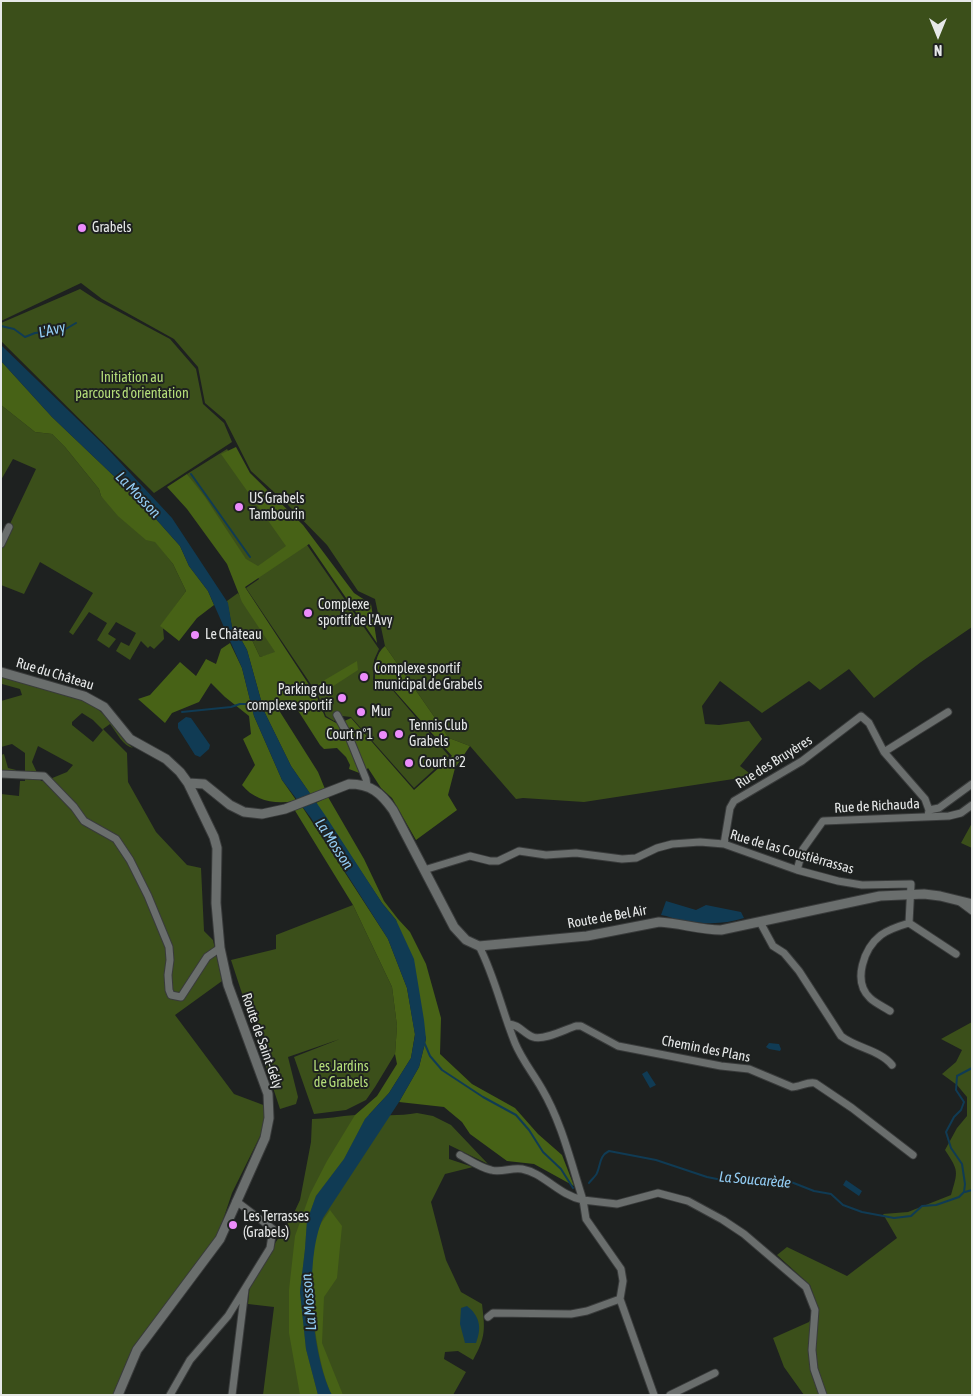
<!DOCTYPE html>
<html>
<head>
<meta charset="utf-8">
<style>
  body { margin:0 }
  #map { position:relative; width:973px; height:1396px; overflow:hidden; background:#1e2120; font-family:"Asap Condensed",sans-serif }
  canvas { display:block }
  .frame { position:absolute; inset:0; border:2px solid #e6e8e8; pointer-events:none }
  .north { position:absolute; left:913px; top:10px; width:50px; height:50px; -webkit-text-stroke:4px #1e2120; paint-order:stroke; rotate:180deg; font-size:14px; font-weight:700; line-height:20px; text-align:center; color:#e6e8e8 }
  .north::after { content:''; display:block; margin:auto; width:18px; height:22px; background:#e6e8e8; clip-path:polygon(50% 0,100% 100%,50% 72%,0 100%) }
</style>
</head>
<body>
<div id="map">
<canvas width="973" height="1396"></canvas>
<div class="frame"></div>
<div class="north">N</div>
</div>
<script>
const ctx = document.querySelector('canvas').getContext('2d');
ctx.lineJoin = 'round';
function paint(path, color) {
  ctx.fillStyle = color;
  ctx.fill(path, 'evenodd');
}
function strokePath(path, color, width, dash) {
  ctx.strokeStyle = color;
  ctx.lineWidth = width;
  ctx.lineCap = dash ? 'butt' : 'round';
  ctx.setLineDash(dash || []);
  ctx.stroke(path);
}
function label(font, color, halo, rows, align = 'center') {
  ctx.font = font + ' "Asap Condensed",sans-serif';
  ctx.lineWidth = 4;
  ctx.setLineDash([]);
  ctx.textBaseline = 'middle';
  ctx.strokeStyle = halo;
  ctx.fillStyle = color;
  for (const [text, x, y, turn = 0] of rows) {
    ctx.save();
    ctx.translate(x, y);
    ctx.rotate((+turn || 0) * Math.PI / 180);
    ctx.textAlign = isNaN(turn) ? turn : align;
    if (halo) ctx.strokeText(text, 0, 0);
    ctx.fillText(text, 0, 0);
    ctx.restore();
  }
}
const green = new Path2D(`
  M 1,1 L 972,1 L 972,627 L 921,662 L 874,698 L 849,669 L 820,690 L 809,681 L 762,713 L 720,681 L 702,706 L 705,724 L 719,725 L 749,721 L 762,739 L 740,766 L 753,776 L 584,802 L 523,798 L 516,799 L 470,746 L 449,738 L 385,646 L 375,599 L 358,591 L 327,545 L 287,504 L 251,471 L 225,420 L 205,403 L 198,367 L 174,339 L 102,299 L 81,283 L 1,321 Z
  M 80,289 L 97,300 L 170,339 L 196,369 L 203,404 L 224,423 L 232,442 L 154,493 L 1,341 L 1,323 Z
  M 1,405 L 35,432 L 52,434 L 65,447 L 99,489 L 101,496 L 155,541 L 173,564 L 186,591 L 161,626 L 163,628 L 164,639 L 154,649 L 150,646 L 148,648 L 141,641 L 130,660 L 116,651 L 121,642 L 129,646 L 136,633 L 116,622 L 108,634 L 116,639 L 109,648 L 97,640 L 107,623 L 89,612 L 73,635 L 69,632 L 93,593 L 40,562 L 24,594 L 1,585 L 1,549 L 11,527 L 9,526 L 36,469 L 13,459 L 1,480 Z
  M 227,449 L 244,475 L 296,529 L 379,649 L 374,660 L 373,680 L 384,680 L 449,756 L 414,788 L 351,717 L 342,716 L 334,721 L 326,716 L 318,695 L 246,588 L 259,579 L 187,474 Z
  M 238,593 L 276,653 L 260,657 L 252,640 L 242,641 L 240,630 L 232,627 L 227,601 Z
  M 1,677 C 27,684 81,694 100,711 C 113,722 119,738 133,748 C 123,746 117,733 110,724 L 103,729 L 127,753 L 128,782 L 156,832 L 187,865 L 201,868 L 204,931 L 213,940 L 222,981 L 175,1015 L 234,1094 L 266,1106 L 265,1126 L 232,1193 L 218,1235 L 133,1347 L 113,1395 L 1,1395 L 1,794 L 19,796 L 20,781 L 25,781 L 25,753 L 12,744 L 1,747 L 1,701 L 22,695 L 20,689 L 2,684 ZM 82,713 L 93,720 L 103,730 L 93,742 L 72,725 L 72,722 ZM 38,746 L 73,765 L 67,772 L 45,781 L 41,781 L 32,762 Z
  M 4,754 L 8,768 L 16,770 L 15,773 L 1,771 L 1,755 Z
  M 972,823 L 972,848 L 961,843 Z
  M 353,905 L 392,987 L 397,1026 L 395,1054 L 375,1087 L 366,1100 L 346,1110 L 314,1114 L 294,1057 L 340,1039 L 288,1057 L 298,1097 L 296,1104 L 280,1109 L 231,960 L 276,949 L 276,935 Z
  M 972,1022 L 972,1395 L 804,1395 L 784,1367 L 773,1338 L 809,1322 L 818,1308 L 810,1285 L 777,1255 L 787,1247 L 847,1276 L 897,1238 L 883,1214 L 908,1212 L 951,1195 C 958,1171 959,1171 945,1150 L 957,1128 L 967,1116 L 967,1097 L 957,1085 L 942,1074 L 956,1062 L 962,1050 L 941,1039 Z
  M 417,1113 L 433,1116 L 451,1125 L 488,1164 L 449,1145 L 449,1159 L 473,1167 L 445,1174 L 431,1202 L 446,1260 L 461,1292 L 482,1304 C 485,1329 486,1337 473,1360 L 458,1351 L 445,1352 L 444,1359 L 466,1372 L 453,1395 L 263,1395 L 274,1307 L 248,1304 L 250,1283 L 293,1215 L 300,1200 L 311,1142 L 312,1119 C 326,1119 340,1116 355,1115 C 376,1114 396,1117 417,1113 Z`);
const forest = new Path2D(`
  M 1,361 L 52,417 L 139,500 L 180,546 L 189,566 L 208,591 L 214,605 L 197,618 L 179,641 L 160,626 L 186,591 L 173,564 L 155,542 L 146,540 L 118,516 L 101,496 L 99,489 L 65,447 L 52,434 L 35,432 L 1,405 Z
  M 236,447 L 250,473 L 303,525 L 354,593 L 371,604 L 377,643 L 309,544 L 245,587 L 317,697 L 325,717 L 338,724 L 351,718 L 414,790 L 452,756 L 384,679 L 375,679 C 375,667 375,654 385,646 L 449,738 L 470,746 L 455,768 L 448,795 L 457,810 L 416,840 L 392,798 L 381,788 L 368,768 L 362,774 L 349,769 L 350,765 L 346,757 L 337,748 L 324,749 L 320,745 L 297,709 L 290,700 L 275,704 L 318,772 L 325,789 L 311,795 L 291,766 L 264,711 L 247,650 L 242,641 L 252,640 L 260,657 L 275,652 L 242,602 L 227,564 L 187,509 L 167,487 L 187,474 L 205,497 L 246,559 L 258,566 L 286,546 L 221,454 Z
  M 230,643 L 242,668 L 254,716 L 282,780 L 296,800 L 294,801 C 274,805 254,800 242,785 L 255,765 L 243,739 L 251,734 L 249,716 L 225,697 L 211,683 L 199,702 L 172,713 L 165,723 L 138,699 L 150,695 L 180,662 L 196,676 L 206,659 L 216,664 L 221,649 Z
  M 357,661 L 358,670 L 324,692 L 318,684 Z
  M 328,797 L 364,859 L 384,901 L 398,919 L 410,932 L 426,964 L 441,1018 L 440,1054 L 472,1084 L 515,1108 L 538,1134 L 562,1155 L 574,1186 L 534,1164 L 507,1161 L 470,1134 L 462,1122 L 444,1107 L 399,1102 L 419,1067 L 426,1039 L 396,920 L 382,903 L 316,803 Z
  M 301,805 L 388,939 L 407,988 L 415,1034 L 411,1058 L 389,1093 L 365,1119 L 344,1159 L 316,1196 L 307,1221 L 305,1249 L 300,1292 L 306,1349 L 318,1395 L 300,1395 L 289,1333 L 289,1290 L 295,1236 L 310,1194 L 327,1161 L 355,1115 L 377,1096 L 397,1064 L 395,1054 L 397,1026 L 392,987 L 353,905 L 294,809 Z
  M 330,1210 L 342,1226 L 337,1278 L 324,1297 L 322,1343 L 343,1395 L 332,1395 C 314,1358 305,1269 318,1230 C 320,1223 326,1217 330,1210 Z`);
const water = new Path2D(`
  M 1,345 L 105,446 L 172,518 L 228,603 L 232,627 L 240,630 L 242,641 L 247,650 L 264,711 L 291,766 L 325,815 L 382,903 L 396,920 L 414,959 L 424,1020 L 426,1039 L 419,1067 L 399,1102 L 323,1218 C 304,1260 311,1353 332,1395 L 318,1395 L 306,1349 L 300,1292 L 305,1249 L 307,1221 L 316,1196 L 344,1159 L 365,1119 L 389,1093 L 411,1058 L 415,1035 L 407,988 L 388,939 L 311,818 L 282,780 L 254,716 L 242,668 L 208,591 L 189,566 L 180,546 L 139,500 L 52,417 L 1,361 Z
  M 186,717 L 191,718 L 210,745 L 209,749 L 200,757 L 195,755 L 178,728 L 178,723 Z
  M 666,901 L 696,910 L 706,905 L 741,912 L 744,918 C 723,925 702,924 680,920 C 674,919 668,916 661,915 Z
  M 769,1043 L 779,1044 L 781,1049 L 780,1051 L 769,1049 L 766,1047 Z
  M 647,1071 L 656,1085 L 650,1088 L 642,1074 Z
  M 846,1180 L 862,1191 L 859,1196 L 843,1185 Z
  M 467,1306 C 480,1316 482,1328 476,1343 L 465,1343 L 460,1324 L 461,1308 Z`);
const stream = new Path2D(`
  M 1,326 L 14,329 L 25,337 L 35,333 L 64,330 L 76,323
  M 191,474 L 250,557
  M 182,712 L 231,707 L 240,704 L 251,704
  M 424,1042 L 430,1056 L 442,1070 L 483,1097 L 516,1115 L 529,1130 L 543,1152 L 561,1169 L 573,1188
  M 589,1183 C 591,1180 596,1176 597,1173 C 601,1164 599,1156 609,1151 L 656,1160 L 707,1177 L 727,1181 L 767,1178 L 786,1180 L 814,1191 L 831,1194 L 843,1205 L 862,1212 L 894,1218 L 911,1216 L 922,1206 L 936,1205 L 959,1197 L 964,1192 L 965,1184 L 962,1164 L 951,1148 L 946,1132 L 954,1117 L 961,1110 L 964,1102 L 956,1090 L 957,1076 L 972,1068
  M 965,1192 L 972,1190`);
const minor = new Path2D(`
  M 1,544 L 9,527
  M 337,715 L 349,737 L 366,779 L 367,786
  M 884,752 L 948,712
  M 1,774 L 44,776 L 74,807 L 84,821 L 116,839 L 130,860 L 148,896 L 169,947 L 170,960 L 168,975 L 169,990 L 171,995 L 181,997 L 207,957 L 220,948
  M 929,810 L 939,808 L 972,784
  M 724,844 L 730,808 L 734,801 L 802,761 L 861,716 L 869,723 L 884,752 L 925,799 L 929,810 L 928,816
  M 424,870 L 470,856 L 490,861 L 498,861 L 519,851 L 546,855 L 576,853 L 622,859 L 636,858 L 657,848 L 672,844 L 700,842 L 724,844 L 797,870 L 838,881 L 862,885 L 911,884 L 909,923 C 899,926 889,929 881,935 C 864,948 852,981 870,998 C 875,1003 884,1007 890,1011
  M 797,870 L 803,849 L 823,821 L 949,816 L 961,813 L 972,805
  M 960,902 L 972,911
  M 760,922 L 773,946 L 784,953 L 799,971 L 841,1036 C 856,1048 880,1050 892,1065
  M 909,923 L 956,954
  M 479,946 C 495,977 502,1011 515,1043 C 522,1060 533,1073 542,1089 C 562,1123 571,1163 583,1200 L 617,1204 L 658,1193 L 688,1201 L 723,1220 L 744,1234 L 806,1287 L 815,1310 L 812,1350 L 814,1369 L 823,1395
  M 508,1024 C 519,1024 524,1034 533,1037 C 544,1041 566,1029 576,1026 L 581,1026 L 618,1046 L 721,1066 L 749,1069 L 792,1087 C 800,1087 808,1081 815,1083 L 852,1108 L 913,1155
  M 460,1155 C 469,1160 481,1168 491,1170 C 501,1173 512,1167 522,1169 C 544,1173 558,1195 583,1200 L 586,1219 L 621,1269 L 623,1281 L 620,1299 L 654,1395
  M 488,1317 L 493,1313 L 571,1314 L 587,1311 L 620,1299
  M 170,1395 L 190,1360 L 228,1316 L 270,1248 L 273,1229 L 236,1201
  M 232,1395 L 245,1289
  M 670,1395 L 715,1373`);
const tertiary = new Path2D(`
  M 1,672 L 84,696 L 104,707 L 130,739 L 166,759 L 180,772 L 188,783 L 214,837 L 217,848 L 216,903 L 220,948 L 228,985 L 268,1094 L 269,1118 L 265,1138 L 220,1239 L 137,1350 L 118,1395
  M 188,783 L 204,784 L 230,805 L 244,812 L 262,814 L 285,809 L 349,784 C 371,784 381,793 393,810 L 454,927 L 466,940 L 479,946 L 587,936 L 659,922 C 680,923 700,930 721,930 L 880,896 L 924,894 L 940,896 L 972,904`);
const markers = [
  [82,228,5,"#ec8cfb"],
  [239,507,5,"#ec8cfb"],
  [308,613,5,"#ec8cfb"],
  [195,635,5,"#ec8cfb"],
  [364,677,5,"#ec8cfb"],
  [342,698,5,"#ec8cfb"],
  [361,712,5,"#ec8cfb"],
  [399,734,5,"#ec8cfb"],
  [383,735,5,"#ec8cfb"],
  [409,763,5,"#ec8cfb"],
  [233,1225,5,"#ec8cfb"]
];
const poiNames = [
  ["Grabels",92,228],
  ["US Grabels",249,499],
  ["Tambourin",249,515],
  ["Complexe",318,605],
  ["sportif de l'Avy",318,621],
  ["Le Château",205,635],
  ["Complexe sportif",374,669],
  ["municipal de Grabels",374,685],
  ["Parking du",332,690,"right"],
  ["complexe sportif",332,706,"right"],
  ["Mur",371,712],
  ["Tennis Club",409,726],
  ["Grabels",409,742],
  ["Court n°1",373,735,"right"],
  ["Court n°2",419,763],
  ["Les Terrasses",243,1217],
  ["(Grabels)",243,1233]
];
const parkNames = [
  ["Initiation au",132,378],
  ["parcours d'orientation",132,394],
  ["Les Jardins",341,1067],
  ["de Grabels",341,1083]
];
const streetNames = [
  ["Rue du Château",55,674,17],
  ["Rue des Bruyères",774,762,-32],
  ["Rue de Richauda",877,806,-3],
  ["Rue de las Coustièrrassas",792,852,16],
  ["Route de Bel Air",607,917,-10],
  ["Route de Saint-Gély",262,1041,71],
  ["Chemin des Plans",706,1049,11]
];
const waterNames = [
  ["L'Avy",52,330,-13],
  ["La Mosson",138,495,46],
  ["La Mosson",334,844,57],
  ["La Soucarède",755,1180,5],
  ["La Mosson",309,1302,-95]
];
paint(green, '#3b4f1a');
paint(forest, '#476216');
paint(water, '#103b54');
strokePath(stream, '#103b54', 2);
strokePath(minor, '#393b3b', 9);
strokePath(tertiary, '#393b3b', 11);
strokePath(minor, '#6a6e6d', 7);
strokePath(tertiary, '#6a6e6d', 9);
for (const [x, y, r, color] of markers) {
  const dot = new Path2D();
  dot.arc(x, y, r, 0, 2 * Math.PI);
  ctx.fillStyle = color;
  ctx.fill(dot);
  strokePath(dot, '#1e2120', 2);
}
label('14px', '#e6e8e8', '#1e2120', poiNames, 'left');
label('14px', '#b5de7a', '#1e2120', parkNames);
label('14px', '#e6e8e8', '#1e2120', streetNames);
label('italic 15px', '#93cdf4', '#1e2120', waterNames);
</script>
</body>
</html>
